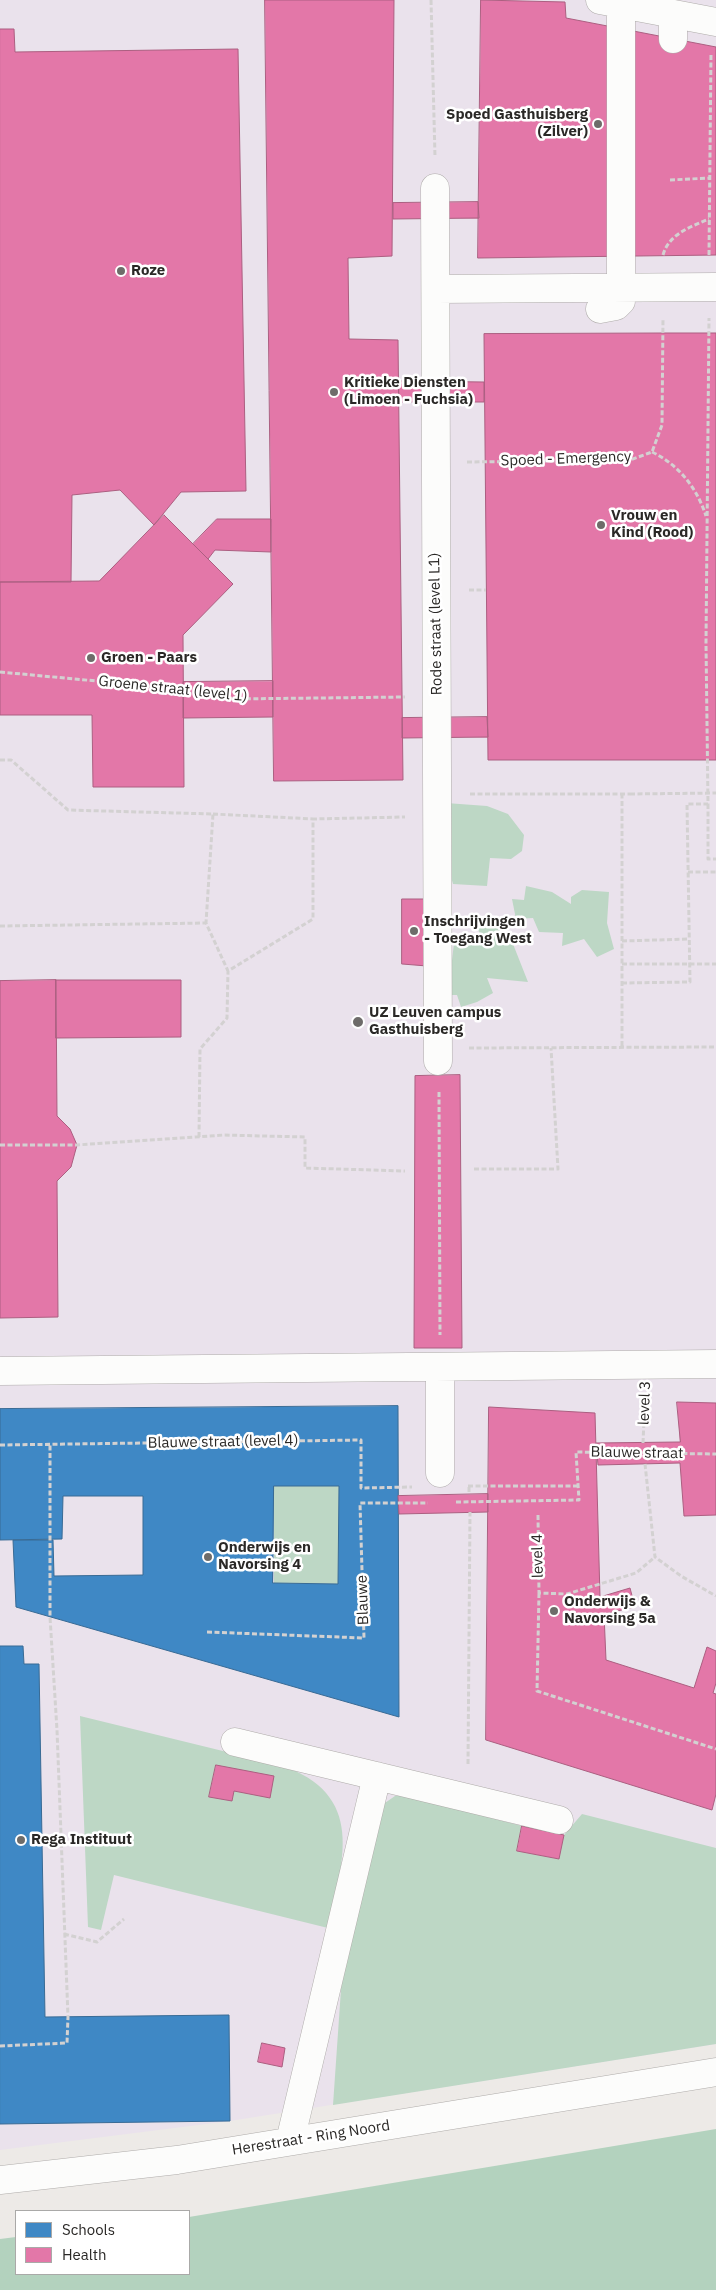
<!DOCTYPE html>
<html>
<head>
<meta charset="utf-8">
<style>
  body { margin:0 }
  #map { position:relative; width:716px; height:2290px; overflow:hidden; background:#edeae7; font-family:"IBM Plex Sans",sans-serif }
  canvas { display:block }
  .legend { position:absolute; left:15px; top:2210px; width:175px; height:65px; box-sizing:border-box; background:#fff; border:1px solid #aaa9a8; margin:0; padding:6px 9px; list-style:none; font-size:15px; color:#2a2826 }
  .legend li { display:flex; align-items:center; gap:10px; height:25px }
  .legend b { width:25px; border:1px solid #aaa9a8 }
</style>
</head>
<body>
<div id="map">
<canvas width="716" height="2290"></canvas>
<ul class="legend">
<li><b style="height:14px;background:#3f88c5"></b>Schools</li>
<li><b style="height:14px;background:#e377a8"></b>Health</li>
</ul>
</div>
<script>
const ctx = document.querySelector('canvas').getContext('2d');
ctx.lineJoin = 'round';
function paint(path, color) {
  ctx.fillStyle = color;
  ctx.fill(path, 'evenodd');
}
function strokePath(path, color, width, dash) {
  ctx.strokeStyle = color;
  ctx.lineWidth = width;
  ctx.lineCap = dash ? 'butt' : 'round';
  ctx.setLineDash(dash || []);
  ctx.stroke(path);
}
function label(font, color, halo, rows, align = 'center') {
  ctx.font = font + ' "IBM Plex Sans",sans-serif';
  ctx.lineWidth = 5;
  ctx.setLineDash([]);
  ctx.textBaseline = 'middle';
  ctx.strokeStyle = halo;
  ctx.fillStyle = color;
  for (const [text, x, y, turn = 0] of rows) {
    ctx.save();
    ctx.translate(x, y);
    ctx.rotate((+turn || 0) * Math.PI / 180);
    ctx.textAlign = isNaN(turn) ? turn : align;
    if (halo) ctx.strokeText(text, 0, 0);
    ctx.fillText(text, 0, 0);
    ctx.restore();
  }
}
const medical = new Path2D(`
  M 0,0 L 716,0 L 716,2044 L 230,2121 L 0,2150 Z`);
const green = new Path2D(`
  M 446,803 L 487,806 L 508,814 L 524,835 L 522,851 L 511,859 L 490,858 L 487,886 L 453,884 L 450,873 Z
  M 526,886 L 552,892 L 571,904 L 571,897 L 582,890 L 609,892 L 607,923 L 614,949 L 597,957 L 584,939 L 562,946 L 563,933 L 539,932 L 533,918 L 516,919 L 512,899 L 524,900 Z
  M 483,923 L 502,926 L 513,944 L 528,982 L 487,978 L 493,993 L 477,1002 L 461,1007 L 457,995 L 448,995 L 454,943 L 464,935 L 483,942 L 478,929 Z
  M 274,1486 L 339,1486 L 338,1584 L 274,1583 Z
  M 80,1716 L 280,1765 C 367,1794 343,1861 328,1928 L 114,1875 L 101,1930 L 88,1927 Z
  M 395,1796 L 407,1796 L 522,1826 L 517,1851 L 558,1859 L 564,1835 L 582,1814 L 716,1848 L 716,2044 L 333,2105 L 342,1975 L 382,1805 Z`);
const forest = new Path2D(`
  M 716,2129 L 716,2290 L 0,2290 L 0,2239 L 16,2237 L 16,2274 L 189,2274 L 189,2217 Z`);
const schools = new Path2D(`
  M 398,1406 L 399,1717 L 16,1607 L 13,1540 L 53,1540 L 54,1576 L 143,1575 L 143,1496 L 63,1496 L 62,1539 L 0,1540 L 0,1409 ZM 274,1486 L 339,1486 L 338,1584 L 273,1583 Z
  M 0,1646 L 23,1646 L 24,1664 L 39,1664 L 45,2017 L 229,2015 L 230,2121 L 0,2124 Z`);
const health = new Path2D(`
  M 265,0 L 394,0 L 392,256 L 348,258 L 349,339 L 398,340 L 403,780 L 274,781 Z
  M 481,0 L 565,2 L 566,18 L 716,47 L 716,255 L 478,258 Z
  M 0,29 L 14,29 L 15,52 L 238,49 L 246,491 L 181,492 L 154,525 L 120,490 L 72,495 L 71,582 L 0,582 Z
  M 478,202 L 479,218 L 393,219 L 393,203 Z
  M 663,333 L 716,333 L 716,760 L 488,760 L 484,334 Z
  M 399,381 L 484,382 L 484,402 L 399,402 Z
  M 164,515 L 233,584 L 183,635 L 184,787 L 93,787 L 92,715 L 0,715 L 0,582 L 99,581 Z
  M 217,519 L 271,519 L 271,552 L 215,550 L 208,559 L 193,544 Z
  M 273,681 L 273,717 L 183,718 L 183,682 Z
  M 487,717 L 488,737 L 402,738 L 402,718 Z
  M 402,899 L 425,899 L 427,966 L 402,964 Z
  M 56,980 L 181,980 L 181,1037 L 56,1038 Z
  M 56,980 L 57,1116 L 70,1129 L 77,1145 L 71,1167 L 57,1181 L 58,1317 L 0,1318 L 0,981 Z
  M 460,1075 L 462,1348 L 414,1348 L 415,1076 Z
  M 677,1402 L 716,1403 L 716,1515 L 684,1516 L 680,1463 L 598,1465 L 596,1443 L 680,1442 Z
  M 489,1407 L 595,1413 L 600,1597 L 630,1588 L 635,1607 L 604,1614 L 606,1660 L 694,1688 L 707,1647 L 716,1651 L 716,1683 L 713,1693 L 716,1694 L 716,1794 L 712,1810 L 486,1740 Z
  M 488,1494 L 488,1512 L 399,1514 L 398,1496 Z
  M 216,1765 L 274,1776 L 270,1798 L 234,1791 L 232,1801 L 209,1797 Z
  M 522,1826 L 564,1835 L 559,1859 L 517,1851 Z
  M 262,2043 L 285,2048 L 282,2067 L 258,2062 Z`);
const path = new Path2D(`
  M 431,0 L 435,157
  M 670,180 L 710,178
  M 663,255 C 669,234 690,227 709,219
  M 709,255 L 711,53
  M 652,452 C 679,465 697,488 706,516
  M 467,462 L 630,460 L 652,452 L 662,425 L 663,319
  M 469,590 L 486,590
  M 0,672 L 118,683 L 233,699 L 405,697
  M 0,760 L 11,760 L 68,810 L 213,814 L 206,923 L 228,971 L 313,919 L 313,819 L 405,817
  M 470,794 L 630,794
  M 708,804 L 708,859 L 716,859
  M 213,814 L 313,819
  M 688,872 L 716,872
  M 0,926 L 206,923
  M 622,941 L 689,939
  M 622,983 L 690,982 L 687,804 L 708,804 L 706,643 L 709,318
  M 622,1046 L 622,794
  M 469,1048 L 716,1047
  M 439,1092 L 440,1335
  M 199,1137 L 200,1049 L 227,1018 L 228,971
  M 0,1145 L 77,1145 L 224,1135 L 305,1137 L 305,1168 L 405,1171
  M 474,1169 L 558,1169 L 551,1048
  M 643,1443 L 645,1398
  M 0,1445 L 361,1440 L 361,1488 L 412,1487
  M 645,1464 L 655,1557 L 681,1576 L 716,1596
  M 468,1486 L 577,1486
  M 469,1487 L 469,1494
  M 456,1502 L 579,1500 L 576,1452 L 716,1454
  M 538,1515 L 539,1593 L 567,1594 L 636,1573 L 655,1557
  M 539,1593 L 537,1691 L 716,1749
  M 207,1632 L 364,1638 L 360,1503 L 428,1503
  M 468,1764 L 470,1512
  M 64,1934 L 97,1942 L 124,1919
  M 0,2046 L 67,2043 L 68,2017 L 57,1730 L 50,1617 L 50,1445`);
const minor = new Path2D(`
  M 600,0 L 716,22
  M 673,39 L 673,14
  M 435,188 L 438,1061
  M 436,289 L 716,287
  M 600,309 L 616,306 L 621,301 L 621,4
  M 440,1367 L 440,1473
  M 0,1371 L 716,1364
  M 235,1742 L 559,1820
  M 290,2141 L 377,1776
  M 0,2180 L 177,2160 L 716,2072`);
const pathBridge = new Path2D(`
  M 630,794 L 716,793
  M 622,964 L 716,964`);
const markers = [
  [598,124,5,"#6e6c6a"],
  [121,271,5,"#6e6c6a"],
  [334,392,5,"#6e6c6a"],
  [601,525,5,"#6e6c6a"],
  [91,658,5,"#6e6c6a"],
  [414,931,5,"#6e6c6a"],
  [358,1022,6,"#6e6c6a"],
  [208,1557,5,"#6e6c6a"],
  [554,1611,5,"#6e6c6a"],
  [21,1840,5,"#6e6c6a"]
];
const poiNames = [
  ["Spoed Gasthuisberg",588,115,"right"],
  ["(Zilver)",588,132,"right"],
  ["Roze",131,271],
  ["Kritieke Diensten",344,383],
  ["(Limoen - Fuchsia)",344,400],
  ["Vrouw en",611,516],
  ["Kind (Rood)",611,533],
  ["Groen - Paars",101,658],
  ["Inschrijvingen",424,922],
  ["- Toegang West",424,939],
  ["UZ Leuven campus",369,1013],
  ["Gasthuisberg",369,1030],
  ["Onderwijs en",218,1548],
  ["Navorsing 4",218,1565],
  ["Onderwijs &",564,1602],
  ["Navorsing 5a",564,1619],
  ["Rega Instituut",31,1840]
];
const streetNames = [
  ["Spoed - Emergency",566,459,-2],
  ["Rode straat (level L1)",436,624,-91],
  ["Groene straat (level 1)",173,689,6],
  ["level 3",645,1403,-88],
  ["Blauwe straat (level 4)",223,1442,-1],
  ["Blauwe straat",637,1453,1],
  ["level 4",538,1556,-91],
  ["Blauwe",363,1600,-92],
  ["Herestraat - Ring Noord",311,2138,-9]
];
paint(medical, '#eae2ec');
paint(green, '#bdd7c5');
paint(forest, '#b3d2be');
paint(schools, '#3f88c5');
strokePath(schools, '#396b95', 1);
paint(health, '#e377a8');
strokePath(health, '#ac5f81', 1);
strokePath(minor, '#afacaa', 29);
strokePath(path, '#d3d1d1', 3, [5, 2.5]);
strokePath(minor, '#fcfcfb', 28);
strokePath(pathBridge, '#d3d1d1', 3, [5, 2.5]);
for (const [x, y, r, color] of markers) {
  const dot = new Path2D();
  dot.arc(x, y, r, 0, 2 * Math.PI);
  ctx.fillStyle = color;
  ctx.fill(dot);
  strokePath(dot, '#fff', 2);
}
label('bold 15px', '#2a2826', '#fff', poiNames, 'left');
label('15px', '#2a2826', '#fff', streetNames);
</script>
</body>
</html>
